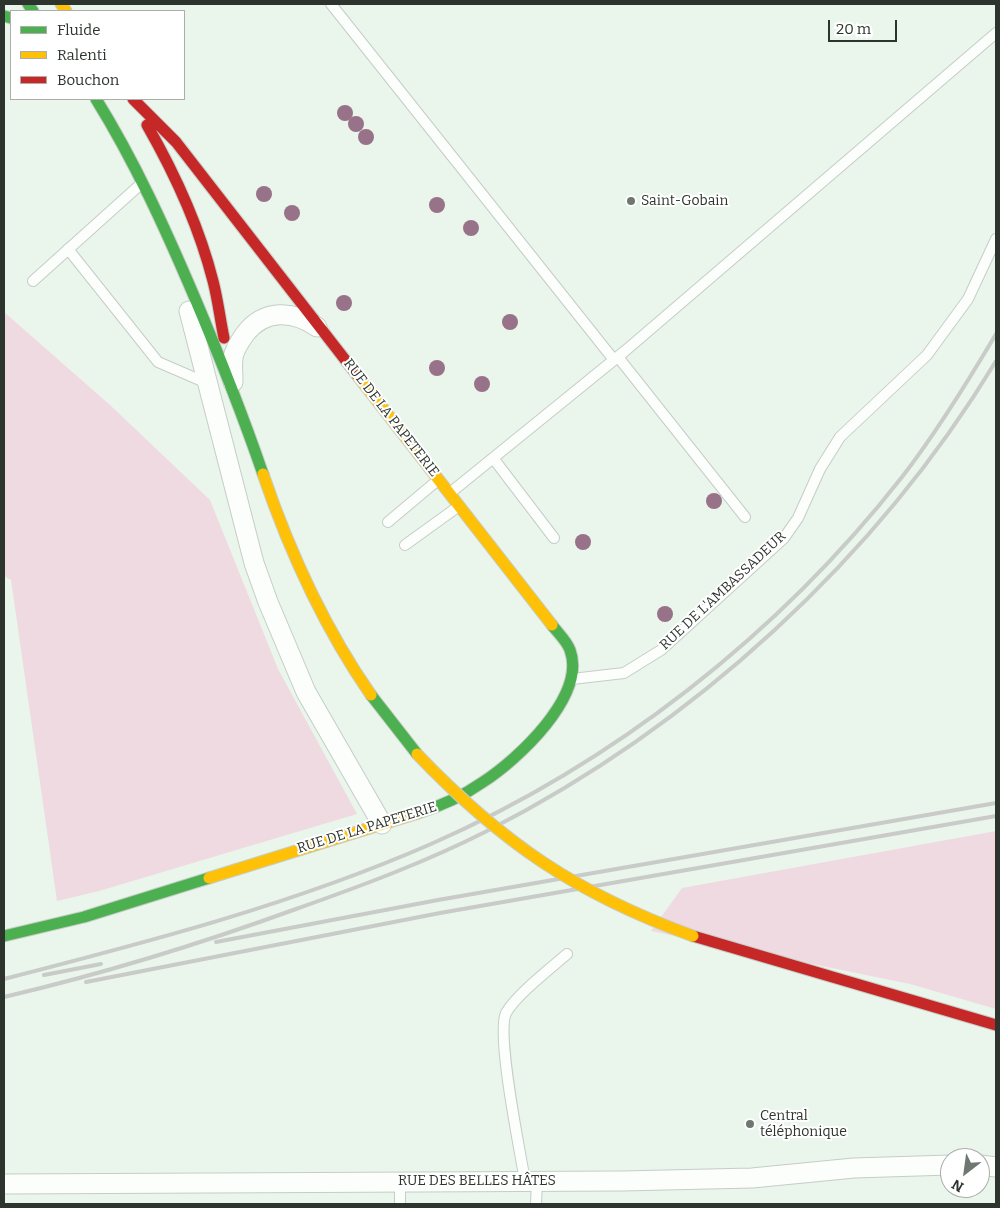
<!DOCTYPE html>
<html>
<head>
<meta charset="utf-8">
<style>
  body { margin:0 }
  #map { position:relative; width:1000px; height:1208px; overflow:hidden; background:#eaf5ec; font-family:Bitter,serif }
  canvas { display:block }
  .frame { position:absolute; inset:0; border:5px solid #2d342d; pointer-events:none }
  .legend { position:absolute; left:10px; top:10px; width:175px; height:90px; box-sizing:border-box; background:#fff; border:1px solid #abaeab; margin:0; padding:6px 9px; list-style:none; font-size:15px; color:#2d342d }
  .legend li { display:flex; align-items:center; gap:10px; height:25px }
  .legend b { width:25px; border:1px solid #abaeab }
  .north { position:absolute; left:940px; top:1148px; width:50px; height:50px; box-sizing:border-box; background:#fff; border:1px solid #abaeab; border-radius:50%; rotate:210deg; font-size:14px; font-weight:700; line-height:20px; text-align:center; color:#2d342d }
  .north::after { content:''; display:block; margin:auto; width:18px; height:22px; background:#6f7870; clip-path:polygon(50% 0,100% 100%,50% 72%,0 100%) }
  .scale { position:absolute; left:828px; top:20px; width:69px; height:22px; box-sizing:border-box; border:2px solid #2d342d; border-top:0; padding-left:6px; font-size:15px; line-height:18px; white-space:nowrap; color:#2d342d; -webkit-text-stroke:4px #fff; paint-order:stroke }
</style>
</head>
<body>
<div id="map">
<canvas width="1000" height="1208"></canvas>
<div class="frame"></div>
<ul class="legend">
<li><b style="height:6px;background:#4caf50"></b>Fluide</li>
<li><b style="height:6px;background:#ffc107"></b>Ralenti</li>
<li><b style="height:6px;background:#c62828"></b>Bouchon</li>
</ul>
<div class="north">N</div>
<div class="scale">20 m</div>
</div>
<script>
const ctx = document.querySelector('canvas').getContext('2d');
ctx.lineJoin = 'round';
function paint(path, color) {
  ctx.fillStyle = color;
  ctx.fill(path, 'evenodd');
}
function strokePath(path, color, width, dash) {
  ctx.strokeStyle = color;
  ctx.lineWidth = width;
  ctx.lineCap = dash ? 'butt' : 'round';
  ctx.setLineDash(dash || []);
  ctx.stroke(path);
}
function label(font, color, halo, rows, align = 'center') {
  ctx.font = font + ' Bitter,serif';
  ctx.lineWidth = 4;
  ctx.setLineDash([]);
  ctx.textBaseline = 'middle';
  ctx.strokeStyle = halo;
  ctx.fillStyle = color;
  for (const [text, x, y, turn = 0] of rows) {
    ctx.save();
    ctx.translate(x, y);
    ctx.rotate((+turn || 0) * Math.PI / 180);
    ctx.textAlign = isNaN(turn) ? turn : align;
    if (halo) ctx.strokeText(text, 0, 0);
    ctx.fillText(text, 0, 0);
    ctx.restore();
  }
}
const green = new Path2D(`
  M 4,312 L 110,405 L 210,500 L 278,669 L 357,814 L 99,891 L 57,901 L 11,580 L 4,576 Z
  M 996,831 L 996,1009 L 910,984 L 651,931 L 682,888 Z`);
const lane = new Path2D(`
  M 331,4 L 614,360
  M 68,249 L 158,362 L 209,384
  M 33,281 L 142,183
  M 618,357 L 745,517
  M 493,458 L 554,538
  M 450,493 L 625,351 L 996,33
  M 388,522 L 438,480
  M 405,545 L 459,506
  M 572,679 L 624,673 L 661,650 L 784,538 L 798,518 L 820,469 L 840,437 L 927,355 L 968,299 L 996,239
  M 400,1181 L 400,1204
  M 525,1181 C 520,1151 496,1034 506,1013 C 516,995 551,968 567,954
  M 536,1204 L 537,1181`);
const street = new Path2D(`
  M 189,311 L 254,563 L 268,602 L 306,692 L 382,824
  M 233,382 C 233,374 232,366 233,358 C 234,350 240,341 245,334 C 264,309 293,310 317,327
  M 980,1165 L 996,1167
  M 4,1184 L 623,1181 L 752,1178 L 854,1168 L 950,1165`);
const fast = new Path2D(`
  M 28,4 L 33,11
  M 4,16 L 11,18
  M 96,99 C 135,162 165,228 194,296 C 219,355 242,413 263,474
  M 371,695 L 417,754
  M 418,813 C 441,806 463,796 483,782 C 517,760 587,696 570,650 C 567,641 557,632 552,625
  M 4,936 L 84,917 L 209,878`);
const slow = new Path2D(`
  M 61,4 L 66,11
  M 357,375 L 552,625
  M 263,474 C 290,553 323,626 371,695
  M 209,878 L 418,813`);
const jam = new Path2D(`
  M 133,99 L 176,142 L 357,375
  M 147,125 C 175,174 199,226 213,281 C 218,300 220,319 224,338
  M 693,936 L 996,1025`);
const rail = new Path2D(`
  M 216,942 L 438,900 L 996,803
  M 44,975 L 101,964
  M 4,979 C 148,942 294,904 431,844 C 613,764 779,634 902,477 C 937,432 967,383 996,334
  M 86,982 L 440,913 L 996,816
  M 4,997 C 102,974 200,944 296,909 C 361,886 426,862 487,831 C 693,726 877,558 996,361`);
const slowBridge = new Path2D(`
  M 417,754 C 502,843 577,894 693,936`);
const trees = [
  [345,113],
  [356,124],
  [366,137],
  [264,194],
  [437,205],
  [292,213],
  [471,228],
  [344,303],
  [510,322],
  [437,368],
  [482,384],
  [714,501],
  [583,542],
  [665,614]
];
const markers = [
  [631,201,5,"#6f7870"],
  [750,1124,5,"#6f7870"]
];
const poiNames = [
  ["Saint-Gobain",641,201],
  ["Central",760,1116],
  ["téléphonique",760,1132]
];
const streetNames = [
  ["RUE DE LA PAPETERIE",391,418,52],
  ["RUE DE L'AMBASSADEUR",723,591,-43],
  ["RUE DE LA PAPETERIE",367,828,-17],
  ["RUE DES BELLES HÂTES",477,1181]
];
paint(green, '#f0dae2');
strokePath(lane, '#c5cdc7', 12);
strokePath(street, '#c5cdc7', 21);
strokePath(fast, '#c5cdc7', 13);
strokePath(slow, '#c5cdc7', 13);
strokePath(jam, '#c5cdc7', 13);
strokePath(lane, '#fcfefc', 10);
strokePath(street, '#fcfefc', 19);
strokePath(fast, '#4caf50', 11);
strokePath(slow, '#ffc107', 11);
strokePath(jam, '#c62828', 11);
strokePath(rail, '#c8cbc8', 4);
strokePath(slowBridge, '#c5cdc7', 13, []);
strokePath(slowBridge, '#ffc107', 11);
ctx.fillStyle = '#977288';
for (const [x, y] of trees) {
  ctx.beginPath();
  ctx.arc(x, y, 8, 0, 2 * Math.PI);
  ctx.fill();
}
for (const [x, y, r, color] of markers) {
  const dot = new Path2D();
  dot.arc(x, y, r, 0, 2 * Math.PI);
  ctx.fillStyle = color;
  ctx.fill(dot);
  strokePath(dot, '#fff', 2);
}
label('14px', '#2d342d', '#fff', poiNames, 'left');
label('14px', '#2d342d', '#fff', streetNames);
</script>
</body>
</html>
